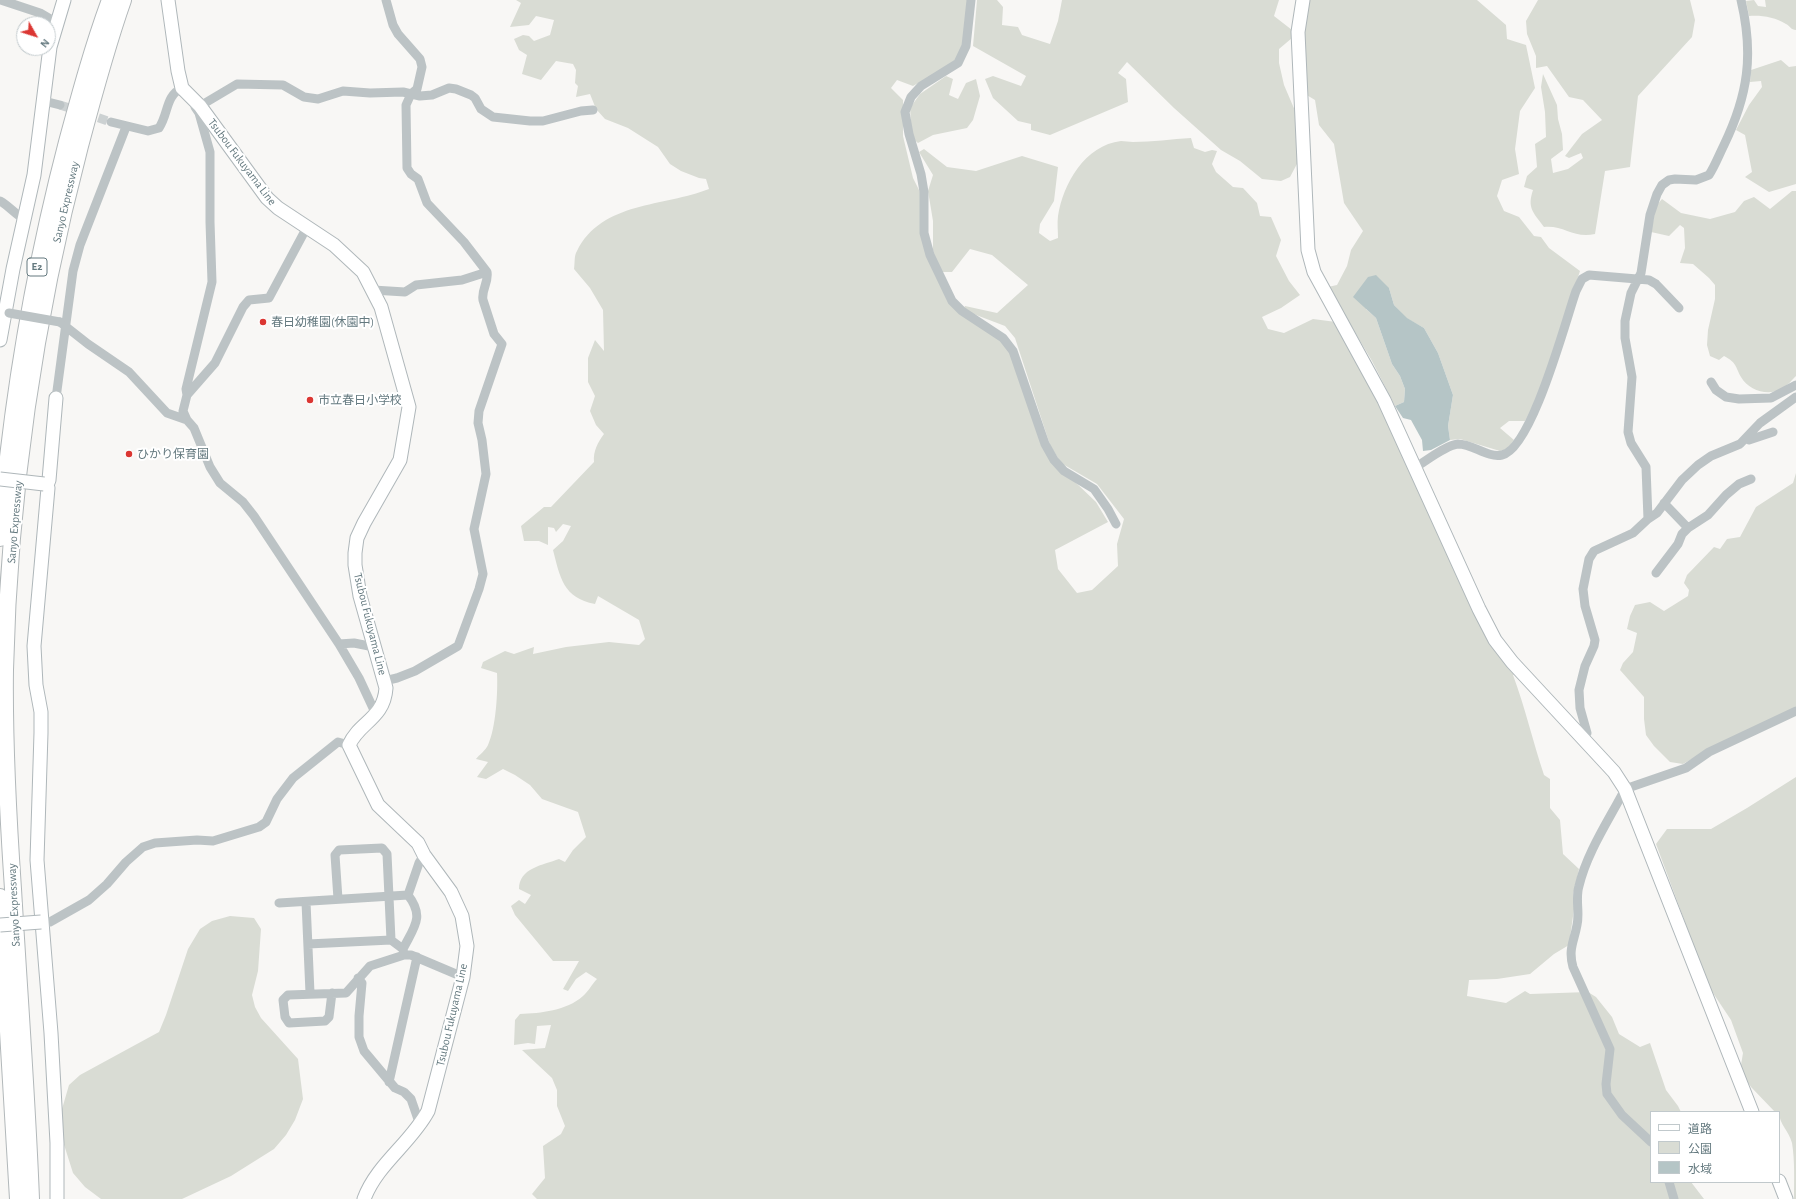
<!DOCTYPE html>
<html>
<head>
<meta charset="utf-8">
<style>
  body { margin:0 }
  #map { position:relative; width:1796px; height:1199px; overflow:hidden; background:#f8f7f5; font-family:"Alegreya Sans","Noto Sans JP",sans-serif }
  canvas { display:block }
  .legend { position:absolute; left:1650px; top:1111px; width:130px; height:72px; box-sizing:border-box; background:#fff; border:1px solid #c1c9cc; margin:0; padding:5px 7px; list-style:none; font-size:12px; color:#64797f }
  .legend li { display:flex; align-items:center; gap:8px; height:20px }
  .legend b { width:20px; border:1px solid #c1c9cc }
  .north { position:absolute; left:16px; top:16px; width:40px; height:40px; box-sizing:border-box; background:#fff; border:1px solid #c1c9cc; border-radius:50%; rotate:129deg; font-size:11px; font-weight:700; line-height:16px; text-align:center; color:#64797f }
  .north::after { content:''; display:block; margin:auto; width:14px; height:18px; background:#db3632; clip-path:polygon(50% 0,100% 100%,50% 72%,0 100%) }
</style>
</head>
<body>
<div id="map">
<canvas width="1796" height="1199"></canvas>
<ul class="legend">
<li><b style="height:5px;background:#fff"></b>道路</li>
<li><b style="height:11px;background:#d9dcd4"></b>公園</li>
<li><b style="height:11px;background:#b5c5c6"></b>水域</li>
</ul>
<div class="north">N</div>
</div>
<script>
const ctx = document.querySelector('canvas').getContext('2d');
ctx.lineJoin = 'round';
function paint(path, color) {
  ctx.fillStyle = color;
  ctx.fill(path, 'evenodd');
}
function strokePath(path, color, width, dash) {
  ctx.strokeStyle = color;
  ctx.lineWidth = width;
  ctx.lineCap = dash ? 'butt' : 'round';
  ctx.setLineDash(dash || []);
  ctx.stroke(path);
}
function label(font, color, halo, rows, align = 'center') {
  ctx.font = font + ' "Alegreya Sans","Noto Sans JP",sans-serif';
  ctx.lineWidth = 4;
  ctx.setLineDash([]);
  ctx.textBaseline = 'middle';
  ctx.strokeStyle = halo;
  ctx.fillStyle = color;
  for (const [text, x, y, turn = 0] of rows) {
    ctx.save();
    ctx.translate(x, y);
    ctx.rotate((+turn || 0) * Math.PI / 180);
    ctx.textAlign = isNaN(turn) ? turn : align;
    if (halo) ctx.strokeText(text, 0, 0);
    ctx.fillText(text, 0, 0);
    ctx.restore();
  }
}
const green = new Path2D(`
  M 516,0 L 967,0 L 964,44 L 955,62 L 913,86 L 897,80 L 891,88 L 903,100 L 903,136 L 913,178 L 921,194 L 920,219 L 949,303 L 1000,340 L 1010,353 L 1042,445 L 1072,479 L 1096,502 L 1108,522 L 1055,550 L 1058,569 L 1077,593 L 1092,590 L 1118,566 L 1117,544 L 1124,519 L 1097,484 L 1061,463 L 1050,445 L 1015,338 L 1005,326 L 963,310 L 965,306 L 997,313 L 1028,285 L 992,255 L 970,249 L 952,272 L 939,272 L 933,250 L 933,221 L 928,191 L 933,175 L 919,152 L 924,149 L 947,167 L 976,171 L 1022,156 L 1058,167 L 1054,201 L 1040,224 L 1039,233 L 1050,241 L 1058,238 C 1058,231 1057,223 1058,216 C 1063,184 1085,145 1121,141 C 1125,141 1129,142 1133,142 C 1152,142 1172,139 1191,138 L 1194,148 L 1205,152 L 1212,150 L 1217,151 L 1212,164 L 1216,172 L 1233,187 L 1243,188 L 1257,203 L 1260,216 L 1271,217 L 1281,240 L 1276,256 L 1289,281 L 1300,295 L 1281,308 L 1262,317 L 1268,329 L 1284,333 L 1313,319 L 1336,322 L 1382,401 L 1517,673 L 1513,675 C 1525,707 1533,742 1544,775 L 1550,779 L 1550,808 L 1560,820 L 1563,854 L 1579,869 L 1573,895 L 1574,909 L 1569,945 L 1554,954 L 1530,974 L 1497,979 L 1469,980 L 1467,996 L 1506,1003 L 1525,991 L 1530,994 L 1588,992 L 1596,997 L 1612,1017 L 1619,1034 L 1640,1047 L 1650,1043 L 1666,1090 L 1678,1106 L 1681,1112 L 1651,1112 L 1651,1182 L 1691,1182 L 1704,1199 L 537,1199 L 532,1194 L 545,1178 L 543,1146 L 561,1134 L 565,1126 L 557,1106 L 557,1090 L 552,1078 L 522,1050 L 545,1048 L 551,1025 L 537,1026 L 535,1044 L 528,1043 L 514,1045 L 515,1020 L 520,1014 C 541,1013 566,1011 583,996 C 588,992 592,984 597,979 L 586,972 L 576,979 L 568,991 L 563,989 L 579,961 L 553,961 L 515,915 L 511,906 L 519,900 L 525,904 L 531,895 L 519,889 C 519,868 543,865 559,859 L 565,862 L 573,850 L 586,837 L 578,812 L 542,799 L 530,785 L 515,775 L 503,769 L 486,779 L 477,777 L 488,762 L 476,759 C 479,755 486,750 488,745 C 496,728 498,692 497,673 L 481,668 L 483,662 L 505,651 L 514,654 L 534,647 L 533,654 L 566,647 L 609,642 L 639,645 L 645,639 L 639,620 L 598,596 L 595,604 C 563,598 560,577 553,550 L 563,541 L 571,526 L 563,524 L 556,532 L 554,528 L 548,527 L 548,545 L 539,541 L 524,541 L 521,526 L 544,507 L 551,507 L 594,462 C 593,451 598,442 604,434 L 596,425 L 590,411 L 595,396 L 588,382 L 588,358 L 595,340 L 604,351 L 603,310 L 590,288 L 574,269 C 575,263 574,255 577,251 C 602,201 664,207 709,189 L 706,179 L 699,178 L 681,171 L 670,164 L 658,147 L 628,128 L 605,119 L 596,109 L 590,94 L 576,97 L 578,86 L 575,83 L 576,70 L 573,64 L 556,61 L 541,80 L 522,74 L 527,55 L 519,50 L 514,39 L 523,35 L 529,36 L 534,41 L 550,35 L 554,20 L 536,16 L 529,25 L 510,27 L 521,3 Z
  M 977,0 L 997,0 L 1003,7 L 1002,25 L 1018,27 L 1022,35 L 1050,44 L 1058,21 L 1062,0 L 1279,0 L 1274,16 L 1292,30 L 1292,38 L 1279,49 L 1279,63 L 1284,85 L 1296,113 L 1298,162 L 1290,177 L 1281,181 L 1262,179 L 1240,161 L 1221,150 L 1174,108 L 1127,62 L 1118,73 L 1126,79 L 1128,102 L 1050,135 L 1031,130 L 1031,124 L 1018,121 L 993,98 L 985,79 L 993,76 L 1021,86 L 1026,76 L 973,46 Z
  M 1308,0 L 1477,0 L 1506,25 L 1507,39 L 1526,45 L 1535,88 L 1520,111 L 1515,149 L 1519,174 L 1502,180 L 1497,196 L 1504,211 L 1519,217 L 1534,236 L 1541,237 L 1549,248 L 1580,271 L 1540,392 L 1525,421 L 1509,421 L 1500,428 L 1514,440 L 1507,449 L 1500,451 L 1460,439 L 1450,440 L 1448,426 L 1453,395 L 1438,353 L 1424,328 L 1406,318 L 1394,305 L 1389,288 L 1366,309 L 1376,318 L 1392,364 L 1400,376 L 1405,389 L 1404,402 L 1395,406 L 1372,361 L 1328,287 L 1337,285 L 1347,266 L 1351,250 L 1363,231 L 1344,203 L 1334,144 L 1319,125 L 1315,100 L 1305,94 L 1303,21 Z
  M 1538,0 L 1690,0 L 1695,20 L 1692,37 L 1638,96 L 1630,167 L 1605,171 L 1595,234 C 1574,239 1564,225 1544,227 C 1533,212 1527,208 1533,190 L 1524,187 L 1527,176 L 1537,167 L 1535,144 L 1546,137 L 1545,112 L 1541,87 L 1543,74 L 1557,105 L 1558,119 L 1562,134 L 1563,150 L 1551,159 L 1553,173 L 1568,169 L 1583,158 L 1581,153 L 1569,158 L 1565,156 L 1582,134 L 1602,120 L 1583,100 L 1569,97 L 1547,66 L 1536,68 L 1536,56 L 1527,34 L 1526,21 Z
  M 1754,0 L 1758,6 L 1766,7 L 1765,0 L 1796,0 L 1796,30 C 1791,30 1790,26 1786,24 C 1775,17 1761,15 1749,16 L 1746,1 Z
  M 1781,60 L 1789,67 L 1796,66 L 1796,184 L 1769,192 L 1745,177 L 1752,172 L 1745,135 L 1736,130 L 1749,105 L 1762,87 L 1761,81 L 1750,82 L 1751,70 Z
  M 946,76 L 953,79 L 949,95 L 958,99 L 966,83 L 976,79 L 980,96 L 973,120 L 967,128 L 933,135 L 918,143 L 912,138 L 910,108 L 920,94 Z
  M 1792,191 L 1796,191 L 1796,376 C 1792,380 1787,386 1782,389 C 1768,396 1749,391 1741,377 C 1735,366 1737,363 1724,356 L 1719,360 L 1710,356 L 1707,345 L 1708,330 L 1715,299 L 1715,285 L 1709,278 L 1693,264 L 1680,263 L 1685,248 L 1684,228 L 1680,225 L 1669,236 L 1651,232 L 1656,206 L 1662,199 L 1681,213 L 1710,219 L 1735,212 L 1744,201 L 1754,197 L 1770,209 Z
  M 1796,473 L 1796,708 L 1709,749 L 1683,764 L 1670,762 L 1654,746 L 1646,735 L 1644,719 L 1644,697 L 1620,670 L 1623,663 L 1633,652 L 1637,633 L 1627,629 L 1630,616 L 1635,605 L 1650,602 L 1664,611 L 1688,596 L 1689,590 L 1684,583 L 1687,575 L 1714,547 L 1720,549 L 1727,539 L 1740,537 L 1756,507 L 1793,483 Z
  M 1796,777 L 1796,1199 L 1794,1199 C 1794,1181 1795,1161 1792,1143 C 1789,1131 1779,1124 1779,1112 L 1775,1112 L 1751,1087 L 1740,1071 L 1743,1053 L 1731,1020 L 1709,987 L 1656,844 L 1667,829 L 1711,829 L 1747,808 Z
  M 230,916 L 254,918 L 261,929 L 258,971 L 252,995 L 255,1007 L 261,1018 L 298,1059 L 303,1099 L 295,1120 L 286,1135 L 274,1149 L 231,1176 L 182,1199 L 101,1199 L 85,1187 L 73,1173 L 60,1132 L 62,1109 L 69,1085 L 80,1075 L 159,1032 L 166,1015 L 188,949 L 200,929 L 212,921 Z`);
const water = new Path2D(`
  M 1376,275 L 1389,288 L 1394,305 L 1407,318 L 1424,328 L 1438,353 L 1453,395 L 1448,426 L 1450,440 L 1431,450 L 1423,451 L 1422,440 L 1411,420 L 1403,418 L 1395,406 L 1404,402 L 1405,389 L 1400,376 L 1392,364 L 1376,318 L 1353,297 L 1368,277 Z`);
const streetTunnel = new Path2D(`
  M 60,105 L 111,122`);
const street = new Path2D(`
  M 1,0 L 40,13 L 57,23
  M 971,0 L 966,46 L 958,63 L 921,86 L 911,97 L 905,112 L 909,134 L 921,174 L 924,192 L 924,233 L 930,255 L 952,301 L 962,311 L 1003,338 L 1013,351 L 1045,444 L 1054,460 L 1064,471 L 1094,489 L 1108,509 L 1116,524
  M 44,101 L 60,105
  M 200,106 L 237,84 L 283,85 L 304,97 L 318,99 L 343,91 L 370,93 L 403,92 L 420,96 L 432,95 L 449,88 L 456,89 L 471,95 L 475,98 L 481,109 L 493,117 L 530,121 L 543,121 L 581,111 L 593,110
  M 111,122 L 148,131 L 159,128 C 169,113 165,96 182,88
  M 0,201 C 9,206 15,214 24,219
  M 373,290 L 405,292 L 416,285 L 462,280 L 487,272
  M 60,322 L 88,344 L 129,372 L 167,413 L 187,420 L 194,428 L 210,467 L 220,483 L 243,502 L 254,516 L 339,644 L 359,678 L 373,708 L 378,713
  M 1711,382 L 1716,390 L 1726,397 L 1739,399 L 1771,398 L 1796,385
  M 187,395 L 215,363 L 243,307 L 249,300 L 269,298 L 307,227
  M 56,398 L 73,271 L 80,245 L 126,127
  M 187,420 L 183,411 L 187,395 L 186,389 L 212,282 L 210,222 L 210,152 L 199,113 L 195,107
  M 1747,437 L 1749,440 L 1773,432
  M 1416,467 C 1426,461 1446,445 1458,444 C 1473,444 1487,458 1502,455 C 1532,449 1566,319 1576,291 L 1582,279 L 1589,275 L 1649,280 L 1656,284 L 1679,308
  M 1648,519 L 1646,467 L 1631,443 L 1628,432 L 1632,377 L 1625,338 L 1625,321 L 1631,293 L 1641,273 L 1650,215 L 1657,194 L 1662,185 L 1669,180 L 1675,179 L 1696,180 L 1709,175 C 1715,166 1719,155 1724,145 C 1748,95 1754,55 1741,0
  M 1688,528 L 1708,515 L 1726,495 L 1739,484 L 1751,479
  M 1656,573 L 1678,544 L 1682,534 L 1688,528 L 1664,503
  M 339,644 L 354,643 L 374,647
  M 384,681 L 397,678 L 415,671 L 458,646 L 479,589 L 483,574 L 474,529 L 486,474 L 482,440 L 478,423 L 479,411 L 502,344 L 494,334 L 483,300 C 481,290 489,282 487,272 L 464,242 L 427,203 L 418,179 L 411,174 L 407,168 L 406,105 L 411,94 L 417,89 L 422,67 L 420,59 L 398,34 L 393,25 L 386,0
  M 1583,737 L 1587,733 L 1580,708 L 1579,690 L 1585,666 L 1594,646 L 1595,640 L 1585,606 L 1583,589 L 1589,559 L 1594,551 L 1633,533 L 1648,519 L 1657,513 L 1682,480 L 1698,465 L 1711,456 L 1740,444 L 1760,423 L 1796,397
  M 338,899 L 335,855 L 339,850 L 382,848 L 387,854 L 391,940
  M 306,902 L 310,993
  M 279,903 L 408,895
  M 41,922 L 50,922 L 89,900 L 107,884 L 126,862 L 143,847 L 155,843 L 197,840 L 213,841 L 259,827 L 266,822 L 277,799 L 293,778 L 338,742 L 349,745
  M 308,944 L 391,940 L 403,949
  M 404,955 L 403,949 C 414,927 425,917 408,895 L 419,863 L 424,855
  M 358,978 L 362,983 L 359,1016 L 359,1037 L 364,1051 L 395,1088 L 404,1092 L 411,1099 L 420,1125
  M 332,993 L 329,1017 L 325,1021 L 289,1023 L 285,1017 L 283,1000 L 288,995 L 346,993 L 370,966 L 404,955 L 411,955 L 463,977
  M 389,1082 L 417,957
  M 1651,1142 L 1622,1115 L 1607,1094 L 1606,1084 L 1610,1049 L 1573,967 C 1568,949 1574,942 1577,925 C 1580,912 1575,899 1579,886 C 1587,852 1609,820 1625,789 L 1686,768 L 1709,752 L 1796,711
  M 1669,1182 L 1674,1199`);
const secondary = new Path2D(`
  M 168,0 L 178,71 L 182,88 L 200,106 L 267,198 L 278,208 L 334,245 L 363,272 L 381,307 L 409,407 L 400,460 L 364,523 L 357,538 L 355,553 L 355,565 L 360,596 L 386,688 C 384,719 359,722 349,745 L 378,805 L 418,843 L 424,855 L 451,892 L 462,916 L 467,946 L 463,977 L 428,1111 C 411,1143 377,1164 364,1199
  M 1303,0 L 1298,32 L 1308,250 L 1314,272 L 1384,400 L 1479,609 L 1495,640 L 1512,662 L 1614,772 L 1625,789 L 1752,1112
  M 0,340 L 13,269 L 34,175 L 50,47 L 64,0
  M 56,398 L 49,480 L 47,485 L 48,488 L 34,646 L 36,685 L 41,712 L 41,733 L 37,860 L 51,1033 L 57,1143 L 57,1199
  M 1779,1181 L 1786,1199`);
const highway = new Path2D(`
  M 0,538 C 11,404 33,272 67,142 C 80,94 93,46 110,0
  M 0,897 L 18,1199
  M 31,1199 C 27,1096 19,992 13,889 C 8,816 4,743 5,670 C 9,493 35,317 80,146 C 93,97 106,48 123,0`);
const streetBridge = new Path2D(`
  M 9,313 L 60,322`);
const secondaryBridge = new Path2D(`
  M 0,479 L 44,484
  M 0,925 L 41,922`);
const markers = [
  [263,322,4,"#db3632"],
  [310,400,4,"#db3632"],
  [129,454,4,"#db3632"]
];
const shields = [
  [37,267,20]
];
const shieldNames = [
  ["E2",37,267]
];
const streetNames = [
  ["Tsubou Fukuyama Line",242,162,53],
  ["Sanyo Expressway",66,202,-77],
  ["Sanyo Expressway",15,522,-85],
  ["Tsubou Fukuyama Line",370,624,76],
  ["Sanyo Expressway",14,905,-93],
  ["Tsubou Fukuyama Line",452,1015,-77]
];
const poiNames = [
  ["春日幼稚園(休園中)",271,322],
  ["市立春日小学校",318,400],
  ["ひかり保育園",137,454]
];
paint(green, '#d9dcd4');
paint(water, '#b5c5c6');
strokePath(streetTunnel, '#ccd1d2', 9, [9, 4.5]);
strokePath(secondary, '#afb7ba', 15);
strokePath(highway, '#b2b8ba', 18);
strokePath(street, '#bcc3c5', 9);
strokePath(secondary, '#fff', 13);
strokePath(highway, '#fff', 16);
strokePath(secondaryBridge, '#afb7ba', 15, []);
strokePath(streetBridge, '#bcc3c5', 9);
strokePath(secondaryBridge, '#fff', 13);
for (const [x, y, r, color] of markers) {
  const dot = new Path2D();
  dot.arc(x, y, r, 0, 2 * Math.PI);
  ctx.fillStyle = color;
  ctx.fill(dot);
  strokePath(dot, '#fff', 1.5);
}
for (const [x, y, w] of shields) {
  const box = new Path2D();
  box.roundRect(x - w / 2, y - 9, w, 18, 3);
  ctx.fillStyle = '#fff';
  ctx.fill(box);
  strokePath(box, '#64797f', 1);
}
label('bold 11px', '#64797f', null, shieldNames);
label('12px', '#64797f', '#fff', streetNames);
label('12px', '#64797f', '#fff', poiNames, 'left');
</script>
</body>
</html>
